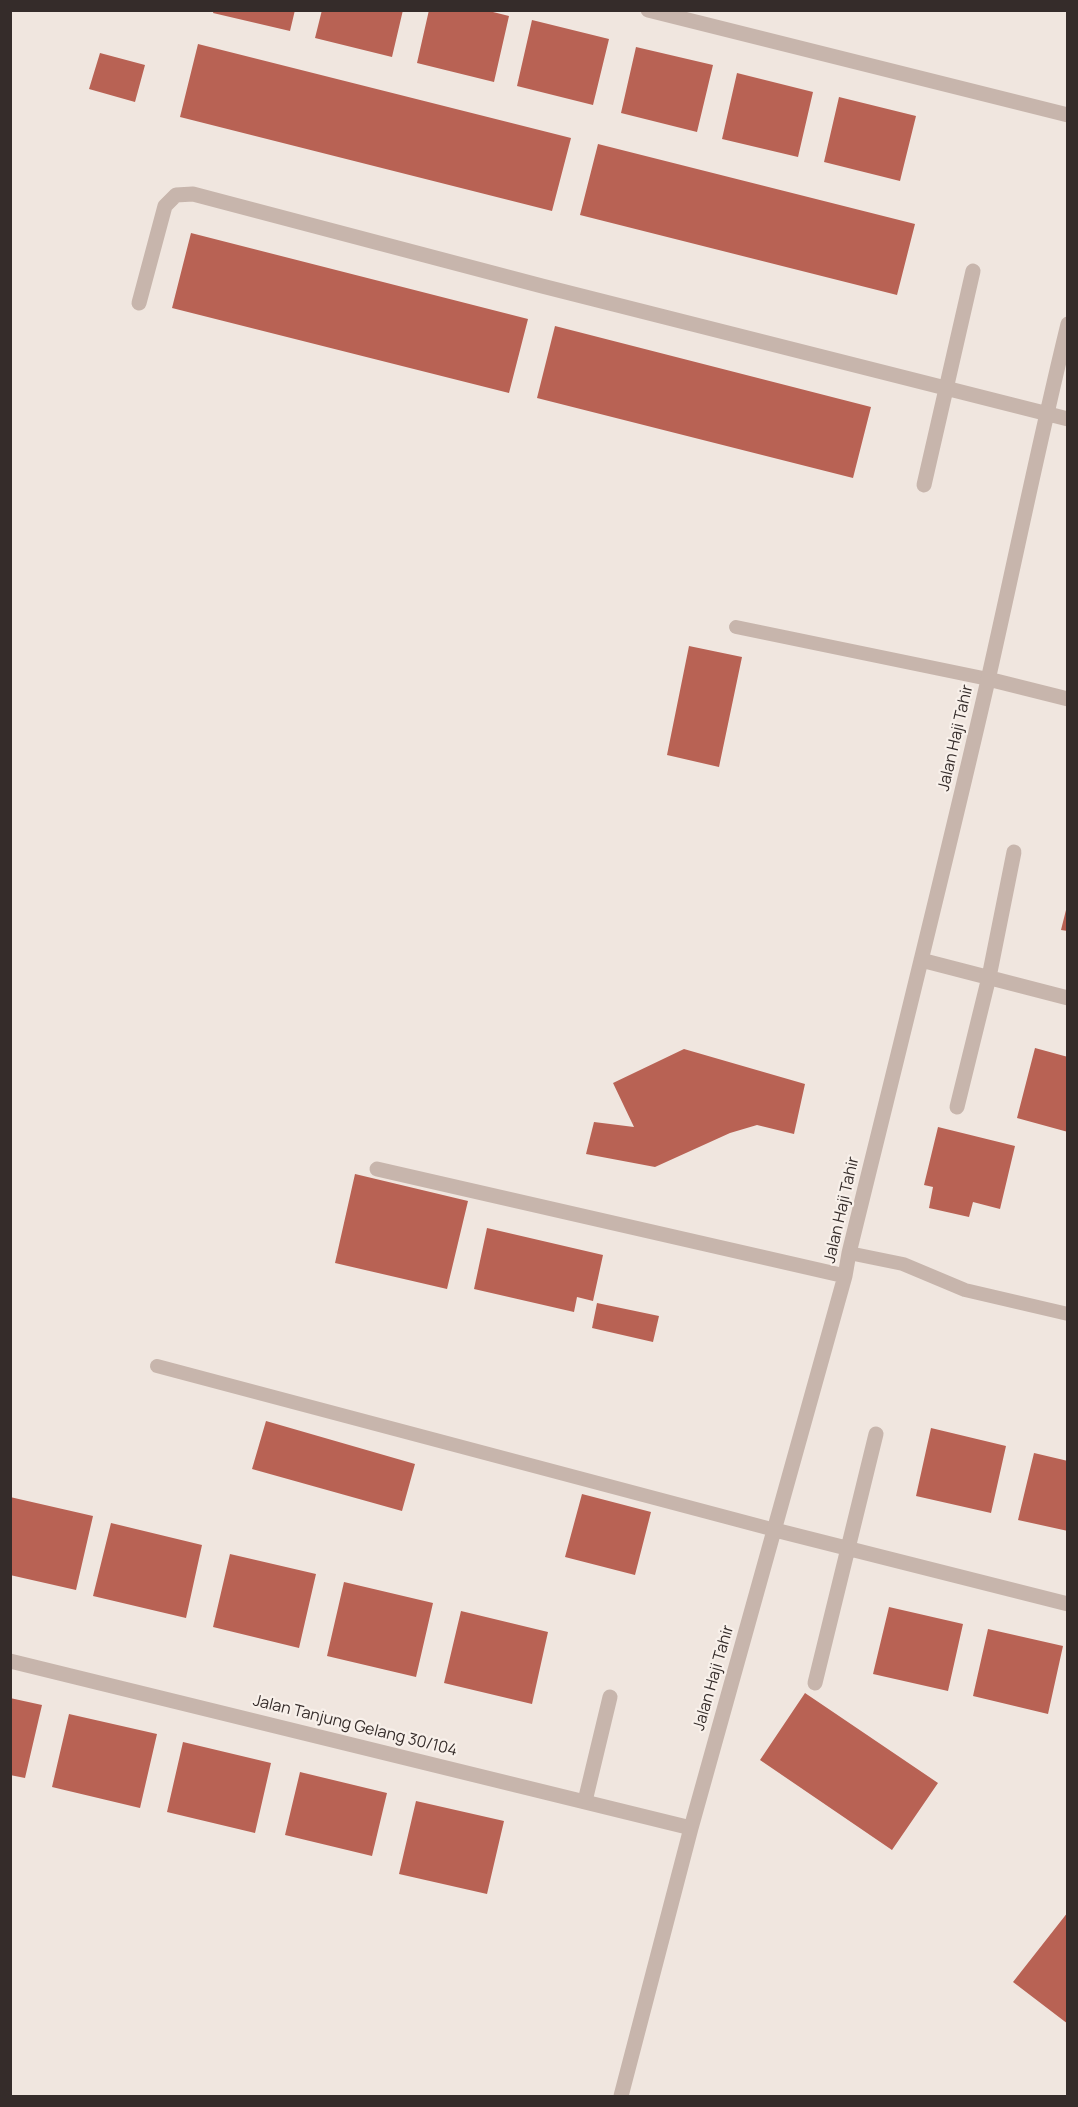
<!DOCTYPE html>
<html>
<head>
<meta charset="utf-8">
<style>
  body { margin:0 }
  #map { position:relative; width:1078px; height:2107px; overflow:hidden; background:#f0e6df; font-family:Manrope,sans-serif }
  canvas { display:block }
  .frame { position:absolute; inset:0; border:12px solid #352c2a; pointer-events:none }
</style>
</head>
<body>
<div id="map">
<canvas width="1078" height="2107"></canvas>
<div class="frame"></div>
</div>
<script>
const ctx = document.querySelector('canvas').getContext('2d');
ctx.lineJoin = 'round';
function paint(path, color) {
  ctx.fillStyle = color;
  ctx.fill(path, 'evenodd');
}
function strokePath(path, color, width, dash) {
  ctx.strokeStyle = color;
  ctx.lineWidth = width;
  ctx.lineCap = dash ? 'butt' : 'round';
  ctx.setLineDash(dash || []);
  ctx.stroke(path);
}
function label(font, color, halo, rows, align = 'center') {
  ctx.font = font + ' Manrope,sans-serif';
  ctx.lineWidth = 4.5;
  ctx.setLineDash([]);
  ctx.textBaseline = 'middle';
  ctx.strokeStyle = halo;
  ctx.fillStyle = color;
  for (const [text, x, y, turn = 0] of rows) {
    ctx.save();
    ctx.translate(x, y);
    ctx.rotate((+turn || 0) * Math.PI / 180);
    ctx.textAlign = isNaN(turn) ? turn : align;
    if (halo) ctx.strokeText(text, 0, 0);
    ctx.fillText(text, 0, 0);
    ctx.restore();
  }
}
const building = new Path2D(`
  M 214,10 L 295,10 L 290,31 L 213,13 Z
  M 322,10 L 403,10 L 392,57 L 315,38 Z
  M 429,10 L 485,10 L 509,16 L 494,82 L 417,63 Z
  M 532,20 L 609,39 L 593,105 L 517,86 Z
  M 198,44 L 571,138 L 552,211 L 180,117 Z
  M 636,47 L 713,65 L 697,132 L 621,113 Z
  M 100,53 L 145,65 L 135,102 L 89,89 Z
  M 737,73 L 813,92 L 798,157 L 722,139 Z
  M 839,97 L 916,116 L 900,181 L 824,162 Z
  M 598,144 L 915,224 L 897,295 L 580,215 Z
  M 191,233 L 528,319 L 509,393 L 172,308 Z
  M 555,326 L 871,407 L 853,478 L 537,398 Z
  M 689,646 L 742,657 L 719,767 L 667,755 Z
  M 1067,906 L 1068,906 L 1068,931 L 1061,930 Z
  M 1035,1048 L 1068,1057 L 1068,1132 L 1017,1118 Z
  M 684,1049 L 805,1084 L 794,1134 L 757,1125 L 730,1133 L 655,1167 L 586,1154 L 594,1122 L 634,1127 L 613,1083 Z
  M 938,1127 L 1015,1146 L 1000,1209 L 973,1202 L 969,1217 L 929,1208 L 933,1187 L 924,1185 Z
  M 355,1174 L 468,1201 L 447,1289 L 335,1263 Z
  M 487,1228 L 603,1255 L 593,1301 L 577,1297 L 574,1312 L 474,1289 Z
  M 597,1303 L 659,1316 L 653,1342 L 592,1328 Z
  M 266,1421 L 415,1464 L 402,1511 L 252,1469 Z
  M 931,1428 L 1006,1446 L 991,1513 L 916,1496 Z
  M 1034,1453 L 1068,1461 L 1068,1531 L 1018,1520 Z
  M 582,1494 L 651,1512 L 635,1575 L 565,1557 Z
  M 10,1497 L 93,1516 L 76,1590 L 10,1575 Z
  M 111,1523 L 202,1545 L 186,1618 L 93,1596 Z
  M 230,1554 L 316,1574 L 299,1648 L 213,1627 Z
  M 344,1582 L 433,1603 L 416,1677 L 327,1656 Z
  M 889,1607 L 963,1624 L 948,1691 L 873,1674 Z
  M 461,1611 L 548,1632 L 532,1704 L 444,1683 Z
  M 988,1629 L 1063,1646 L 1048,1714 L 973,1696 Z
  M 805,1693 L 938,1783 L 892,1850 L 760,1760 Z
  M 10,1698 L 42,1705 L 25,1778 L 10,1775 Z
  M 69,1714 L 157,1734 L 140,1808 L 52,1787 Z
  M 183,1742 L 271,1763 L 255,1833 L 167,1812 Z
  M 300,1772 L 387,1793 L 372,1856 L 285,1835 Z
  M 416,1801 L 504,1821 L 487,1894 L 399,1874 Z
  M 1068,1912 L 1068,2024 L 1013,1982 Z`);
const lane = new Path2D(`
  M 736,627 L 988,679
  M 849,1253 L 903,1264 L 965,1290 L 1068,1314
  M 157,1366 L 775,1530`);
const street = new Path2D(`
  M 648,10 L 1068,115
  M 139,303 L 165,206 L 176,195 L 193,194 L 542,286 L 1068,419
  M 924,485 L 973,271
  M 988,679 L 1068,699
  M 921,960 L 1068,998
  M 957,1107 L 989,977 L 1014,852
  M 377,1169 L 845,1276
  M 775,1530 L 1068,1604
  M 10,1661 L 691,1828
  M 815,1683 L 876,1434
  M 585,1801 L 610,1697
  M 621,2096 L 691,1828 L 845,1276 L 849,1253 C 896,1062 944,871 988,680 C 1015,561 1039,442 1068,324`);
const streetNames = [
  ["Jalan Haji Tahir",956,738,-77],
  ["Jalan Haji Tahir",842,1210,-77],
  ["Jalan Haji Tahir",714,1678,-74],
  ["Jalan Tanjung Gelang 30/104",355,1726,14]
];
paint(building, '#b86254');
strokePath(lane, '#c7b5ac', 14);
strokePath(street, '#c7b5ac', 15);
label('16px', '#352c2a', '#f8f0ea', streetNames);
</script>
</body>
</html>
